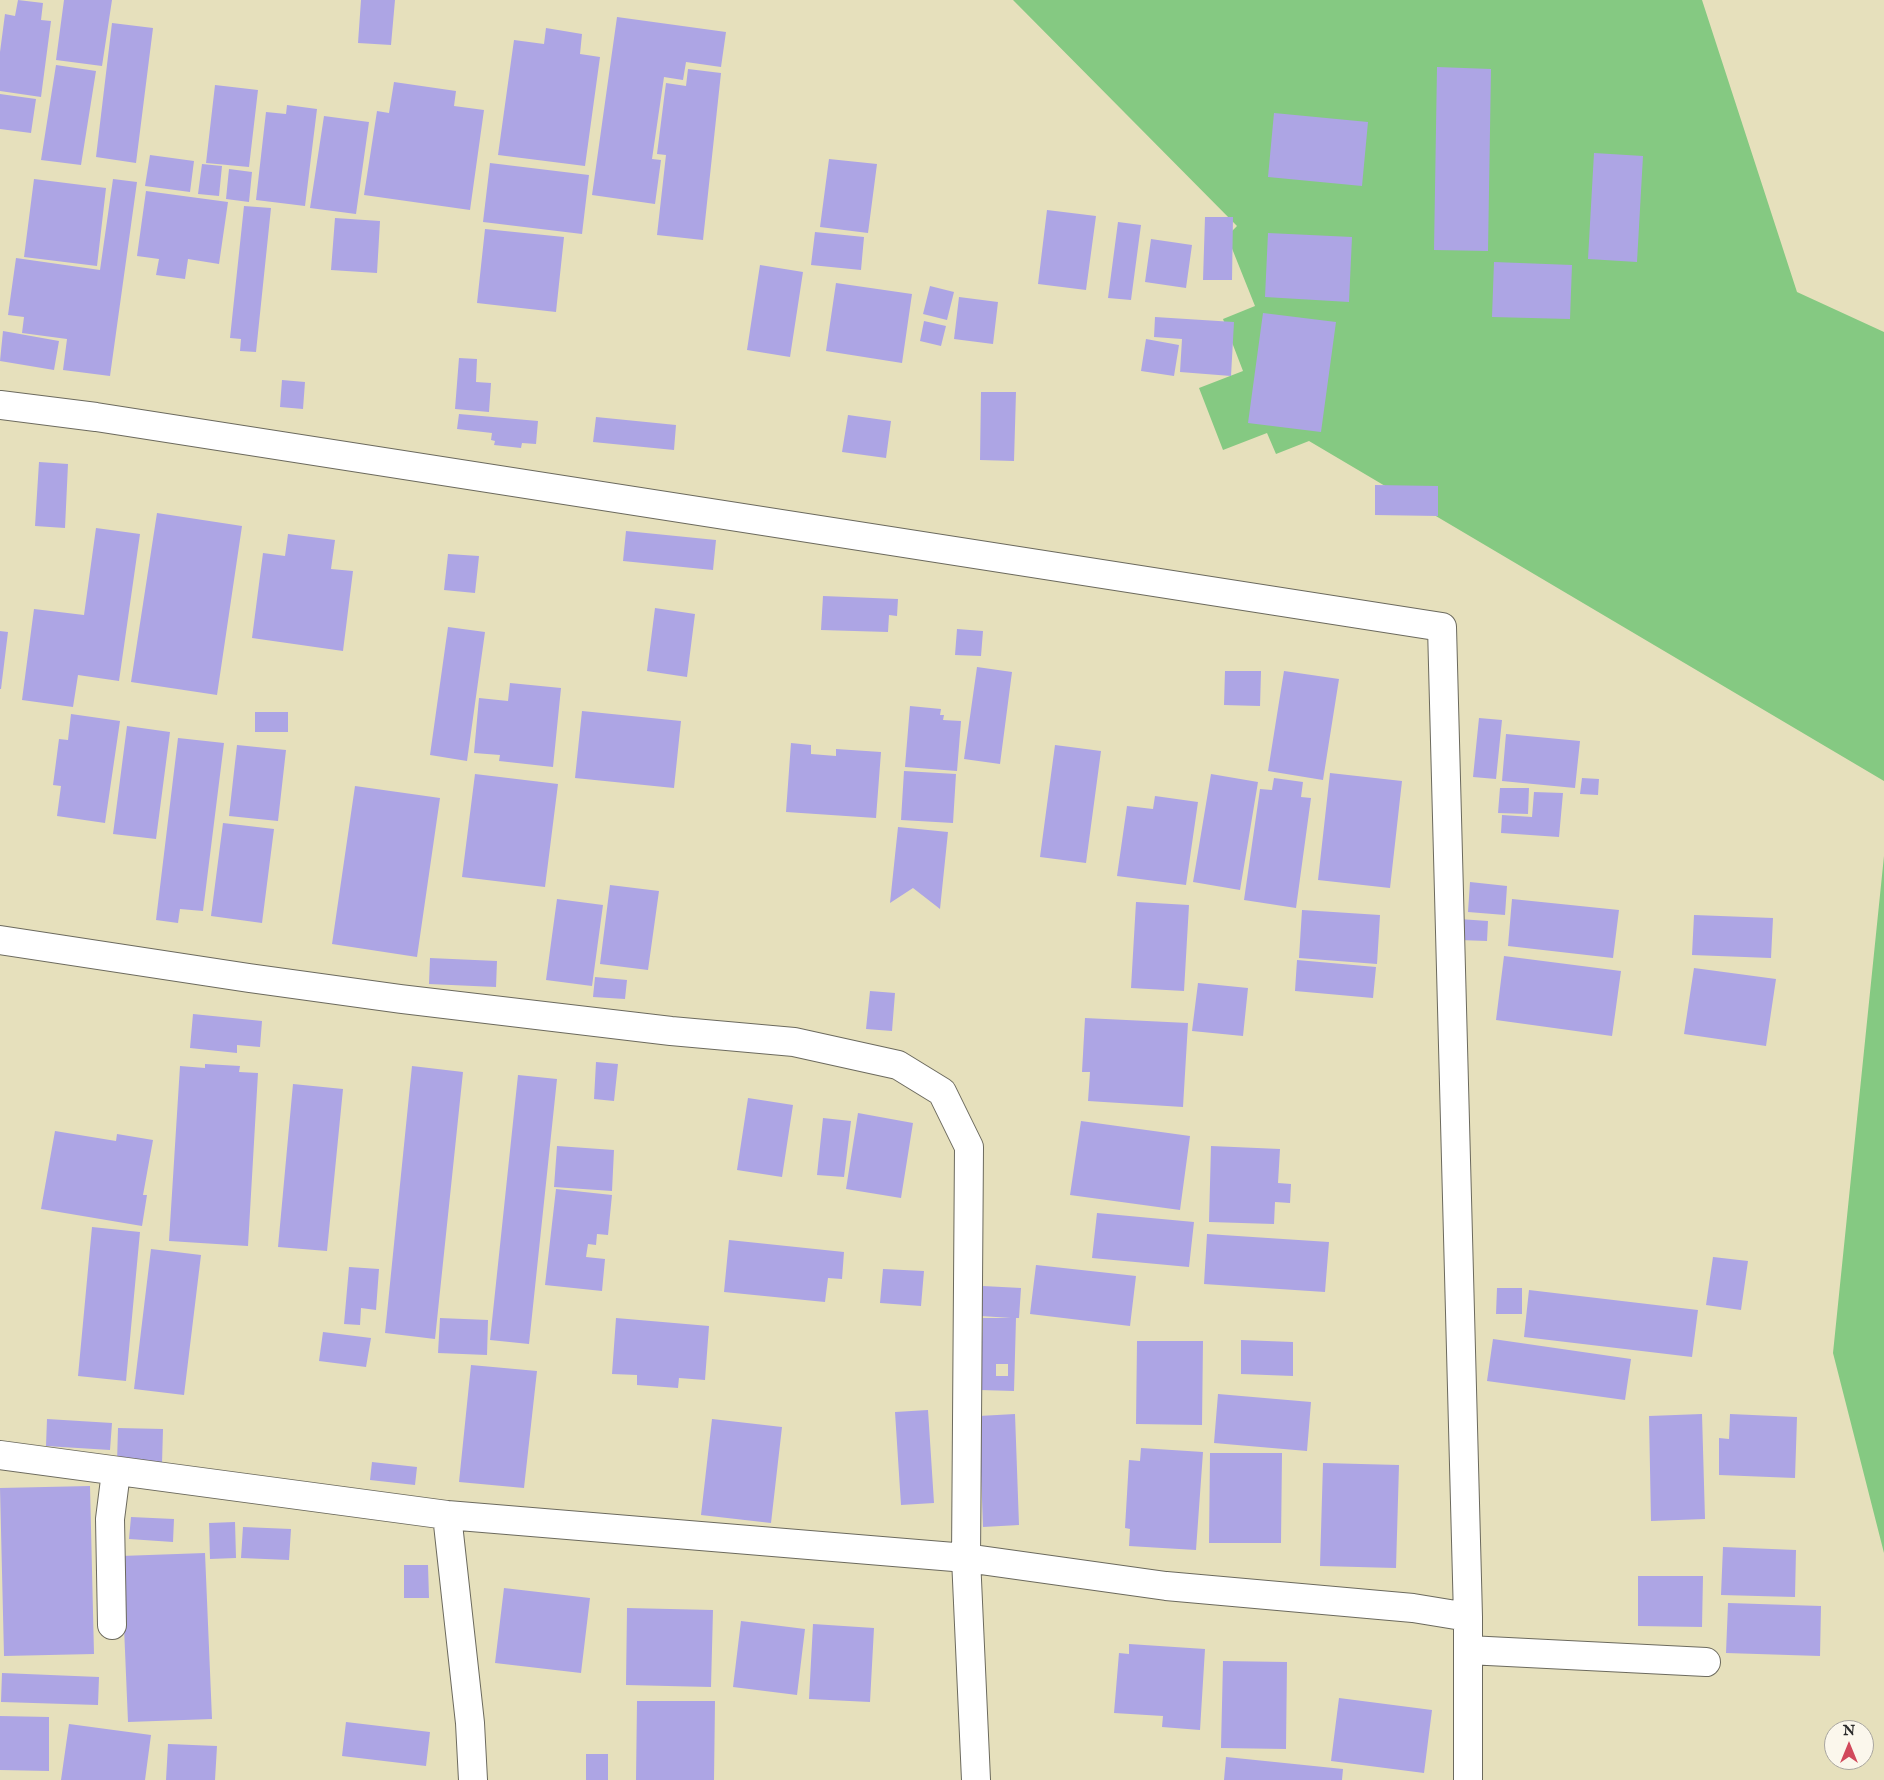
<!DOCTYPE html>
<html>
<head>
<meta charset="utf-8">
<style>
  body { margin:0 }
  #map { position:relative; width:1884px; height:1780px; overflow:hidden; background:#e6e0bc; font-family:"IM FELL English",serif }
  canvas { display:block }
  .north { position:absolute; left:1824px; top:1720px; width:50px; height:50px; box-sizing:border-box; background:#fbf7ec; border:1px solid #a8a59f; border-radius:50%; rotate:0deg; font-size:14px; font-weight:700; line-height:20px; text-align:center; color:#2b2b2b }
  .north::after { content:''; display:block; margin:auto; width:18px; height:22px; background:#d1495b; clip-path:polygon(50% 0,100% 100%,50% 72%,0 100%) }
</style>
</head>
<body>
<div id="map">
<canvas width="1884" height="1780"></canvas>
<div class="north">N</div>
</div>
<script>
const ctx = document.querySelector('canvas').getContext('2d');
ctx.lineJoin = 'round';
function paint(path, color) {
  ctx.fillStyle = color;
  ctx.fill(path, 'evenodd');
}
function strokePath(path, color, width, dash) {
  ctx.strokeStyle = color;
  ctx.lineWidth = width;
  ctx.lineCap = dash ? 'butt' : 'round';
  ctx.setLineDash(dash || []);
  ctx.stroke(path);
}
const green = new Path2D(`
  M 1013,0 L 1702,0 L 1797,292 L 1884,332 L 1884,781 L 1309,441 L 1276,454 L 1267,433 L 1223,450 L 1199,388 L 1243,371 L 1223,319 L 1255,306 L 1227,236 L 1237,226 Z
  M 1884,856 L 1884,1553 L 1833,1353 Z`);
const building = new Path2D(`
  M 18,0 L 43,3 L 41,20 L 51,21 L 41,97 L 0,91 L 0,52 L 5,14 L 15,16 Z
  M 64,0 L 112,0 L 102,66 L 56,60 Z
  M 361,0 L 395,0 L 391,45 L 358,43 Z
  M 617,17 L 726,32 L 721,67 L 686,62 L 683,80 L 664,77 L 652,159 L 661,160 L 655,204 L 592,195 Z
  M 112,23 L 153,28 L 136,163 L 96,157 Z
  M 546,28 L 582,34 L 580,54 L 600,57 L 585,166 L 498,155 L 514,40 L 544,44 Z
  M 56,65 L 96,71 L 81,165 L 41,160 Z
  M 1437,67 L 1491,69 L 1488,251 L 1434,250 Z
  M 688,69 L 721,73 L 703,240 L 657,235 L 666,155 L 657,154 L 666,83 L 686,86 Z
  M 394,82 L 456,91 L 454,106 L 484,110 L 470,210 L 364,195 L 377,111 L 389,113 Z
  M 215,85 L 258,90 L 249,167 L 206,163 Z
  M 0,94 L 36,99 L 31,133 L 0,129 Z
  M 287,105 L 317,109 L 305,206 L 256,200 L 266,112 L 286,114 Z
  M 1274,113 L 1368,122 L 1362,186 L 1268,177 Z
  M 324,116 L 369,122 L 356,214 L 310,208 Z
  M 1594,153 L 1643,156 L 1637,262 L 1588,259 Z
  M 150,155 L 194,161 L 190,192 L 145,186 Z
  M 829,159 L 877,164 L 868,233 L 820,227 Z
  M 490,163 L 589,175 L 582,234 L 483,222 Z
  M 202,164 L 222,166 L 219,196 L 198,194 Z
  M 229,169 L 252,172 L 249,202 L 226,199 Z
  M 34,179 L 106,188 L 97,266 L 24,257 Z
  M 113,179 L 137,182 L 110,376 L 63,370 L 67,339 L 22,333 L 24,317 L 8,315 L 16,258 L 100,270 Z
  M 146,191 L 228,202 L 219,264 L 188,259 L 185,279 L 156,275 L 159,259 L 137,256 Z
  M 244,206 L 271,208 L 256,352 L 240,351 L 241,339 L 230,338 Z
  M 1047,210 L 1096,216 L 1086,290 L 1038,284 Z
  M 1205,217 L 1233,217 L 1232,280 L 1203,280 Z
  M 335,218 L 380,221 L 377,273 L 331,270 Z
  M 1118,222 L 1141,225 L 1131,300 L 1108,298 Z
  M 485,229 L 564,237 L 556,312 L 477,303 Z
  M 815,232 L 864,237 L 861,270 L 811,265 Z
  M 1268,233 L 1352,237 L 1349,302 L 1265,297 Z
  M 1151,239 L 1192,245 L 1186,288 L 1145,282 Z
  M 1494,262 L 1572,265 L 1570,319 L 1492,317 Z
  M 760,265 L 803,272 L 790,357 L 747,350 Z
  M 836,283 L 912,294 L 902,363 L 826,351 Z
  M 930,286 L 954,292 L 947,320 L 923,314 Z
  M 959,297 L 998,302 L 993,344 L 954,339 Z
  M 1263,313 L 1336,322 L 1321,432 L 1248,423 Z
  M 1155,317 L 1234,322 L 1231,376 L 1180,372 L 1182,339 L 1154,337 Z
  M 924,321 L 946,326 L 941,346 L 920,341 Z
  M 3,331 L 59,341 L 54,370 L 0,361 Z
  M 1146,339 L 1179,345 L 1174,376 L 1141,371 Z
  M 459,358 L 477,359 L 476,382 L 491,383 L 489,412 L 455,409 Z
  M 282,380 L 305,382 L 303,409 L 280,407 Z
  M 981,392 L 1016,392 L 1014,461 L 980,460 Z
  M 459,414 L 538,421 L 536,444 L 522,443 L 521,448 L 494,445 L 495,441 L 491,440 L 492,433 L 457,429 Z
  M 848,415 L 891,421 L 886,458 L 842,452 Z
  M 596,417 L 676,425 L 674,450 L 593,442 Z
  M 39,462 L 68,464 L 65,528 L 35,526 Z
  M 1375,485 L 1438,486 L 1438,516 L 1375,515 Z
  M 157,513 L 242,526 L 217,695 L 131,682 Z
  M 96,528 L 140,534 L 119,681 L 78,675 L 73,707 L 22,700 L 34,609 L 84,615 Z
  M 626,531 L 716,540 L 713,570 L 623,561 Z
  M 288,534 L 335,540 L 331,569 L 353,571 L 343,651 L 252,638 L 263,553 L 285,556 Z
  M 448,554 L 479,556 L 475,593 L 444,590 Z
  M 823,596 L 898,599 L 897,616 L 889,615 L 888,632 L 821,630 Z
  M 655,608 L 695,614 L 687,677 L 647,671 Z
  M 448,627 L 485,632 L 467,761 L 430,755 Z
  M 957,629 L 983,631 L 981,656 L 955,655 Z
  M 0,631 L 8,632 L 1,689 L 0,689 Z
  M 977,667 L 1012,672 L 1000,764 L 964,759 Z
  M 1225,671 L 1261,671 L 1260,706 L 1224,705 Z
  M 1284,671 L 1339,679 L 1323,780 L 1268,771 Z
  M 510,683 L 561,688 L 553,767 L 499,761 L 500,755 L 474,753 L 479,698 L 508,701 Z
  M 910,706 L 941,709 L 940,715 L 944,715 L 943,720 L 961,721 L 957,771 L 905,767 Z
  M 582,711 L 681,721 L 674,788 L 575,778 Z
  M 255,712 L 288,712 L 288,732 L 255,732 Z
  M 71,714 L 120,721 L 105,823 L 57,816 L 61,786 L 53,785 L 59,739 L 68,740 Z
  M 1479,718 L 1502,720 L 1496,779 L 1473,777 Z
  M 127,726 L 170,732 L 156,839 L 113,834 Z
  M 1506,734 L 1580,741 L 1575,788 L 1502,781 Z
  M 178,738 L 224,743 L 203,911 L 180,909 L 178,923 L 156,920 Z
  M 791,743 L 811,745 L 811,754 L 836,756 L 836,749 L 881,752 L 876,818 L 786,812 Z
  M 237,745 L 286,750 L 278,821 L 229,816 Z
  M 1055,745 L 1101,751 L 1086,863 L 1040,857 Z
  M 904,771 L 956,774 L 953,823 L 901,820 Z
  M 1330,773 L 1402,781 L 1390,888 L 1318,880 Z
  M 475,774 L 558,784 L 545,887 L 462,877 Z
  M 1211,774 L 1258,782 L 1240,890 L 1193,882 Z
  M 1274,778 L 1303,782 L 1301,797 L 1311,798 L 1296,908 L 1244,900 L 1260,789 L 1272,790 Z
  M 1582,778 L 1599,779 L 1598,795 L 1580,794 Z
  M 355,786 L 440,798 L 417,957 L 332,944 Z
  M 1500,788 L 1529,788 L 1528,814 L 1498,813 Z
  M 1534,792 L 1563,793 L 1559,837 L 1501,833 L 1502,815 L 1532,817 Z
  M 1155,796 L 1198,802 L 1186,885 L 1117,876 L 1127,806 L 1153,809 Z
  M 223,823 L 274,829 L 262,923 L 211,916 Z
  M 898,827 L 948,832 L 940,909 L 913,888 L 890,903 Z
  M 1470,882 L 1507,886 L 1505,915 L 1468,912 Z
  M 610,885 L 659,891 L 648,970 L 600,964 Z
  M 557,899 L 603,905 L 592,986 L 546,980 Z
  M 1512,899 L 1619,910 L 1613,958 L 1508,946 Z
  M 1136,902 L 1189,905 L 1184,991 L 1131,988 Z
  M 1302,910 L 1380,915 L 1377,964 L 1299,958 Z
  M 1694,915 L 1773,918 L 1771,958 L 1692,955 Z
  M 1459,919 L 1488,921 L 1487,941 L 1459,940 Z
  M 1504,956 L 1621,971 L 1612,1036 L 1496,1020 Z
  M 430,958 L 497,961 L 496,987 L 429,984 Z
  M 1297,960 L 1376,967 L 1373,998 L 1295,991 Z
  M 1694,968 L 1776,979 L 1766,1046 L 1684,1034 Z
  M 595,977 L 627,980 L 625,999 L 593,997 Z
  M 1198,983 L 1248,988 L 1243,1036 L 1192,1031 Z
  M 870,991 L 895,993 L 892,1031 L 866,1029 Z
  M 193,1014 L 262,1021 L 260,1047 L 237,1045 L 237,1053 L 190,1048 Z
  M 1085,1018 L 1188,1023 L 1183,1107 L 1088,1101 L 1090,1072 L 1082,1072 Z
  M 596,1062 L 618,1064 L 614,1101 L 594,1099 Z
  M 205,1064 L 240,1066 L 239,1072 L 258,1073 L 248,1246 L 169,1241 L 180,1066 L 205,1068 Z
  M 412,1066 L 463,1072 L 435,1339 L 385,1333 Z
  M 518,1075 L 557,1079 L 529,1344 L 490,1340 Z
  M 293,1084 L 343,1089 L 327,1251 L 278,1247 Z
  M 748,1098 L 793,1105 L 782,1177 L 737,1170 Z
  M 858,1113 L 913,1123 L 901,1198 L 846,1189 Z
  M 823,1118 L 851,1121 L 844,1177 L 817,1175 Z
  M 1081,1121 L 1190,1136 L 1180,1210 L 1070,1195 Z
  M 55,1131 L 116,1141 L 117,1134 L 153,1140 L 143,1195 L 147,1195 L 142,1226 L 41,1209 Z
  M 557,1146 L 614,1150 L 612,1191 L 554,1187 Z
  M 1211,1146 L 1280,1149 L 1278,1183 L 1291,1184 L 1290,1203 L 1275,1202 L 1274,1224 L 1209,1222 Z
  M 556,1189 L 612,1195 L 608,1235 L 597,1234 L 596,1245 L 588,1244 L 586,1257 L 605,1259 L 602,1291 L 545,1285 Z
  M 1097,1213 L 1194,1222 L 1189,1267 L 1092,1258 Z
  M 92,1227 L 140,1232 L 126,1381 L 78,1376 Z
  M 1207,1234 L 1329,1242 L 1325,1292 L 1204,1284 Z
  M 729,1240 L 844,1252 L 842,1279 L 828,1278 L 825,1302 L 724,1292 Z
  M 151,1249 L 201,1255 L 184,1395 L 134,1389 Z
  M 1713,1257 L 1748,1261 L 1741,1310 L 1706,1305 Z
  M 1036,1265 L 1136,1276 L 1130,1326 L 1030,1314 Z
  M 349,1267 L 379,1269 L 376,1310 L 361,1308 L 360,1325 L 344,1324 Z
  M 883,1269 L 924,1271 L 921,1306 L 880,1303 Z
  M 983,1286 L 1021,1288 L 1019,1318 L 1016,1318 L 1014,1391 L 980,1390 L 983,1318 L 1011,1318 L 981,1316 ZM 996,1364 L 1008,1364 L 1008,1376 L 996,1376 Z
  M 1497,1288 L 1522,1288 L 1522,1314 L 1496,1314 Z
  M 1529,1290 L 1698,1310 L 1692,1357 L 1524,1337 Z
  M 440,1318 L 488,1320 L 487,1355 L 438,1353 Z
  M 616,1318 L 709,1326 L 705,1380 L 679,1378 L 678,1388 L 637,1385 L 637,1375 L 612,1374 Z
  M 323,1332 L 371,1338 L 366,1367 L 319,1361 Z
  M 1493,1339 L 1631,1359 L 1625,1400 L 1487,1381 Z
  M 1241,1340 L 1293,1342 L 1293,1376 L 1241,1374 Z
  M 1137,1341 L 1203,1341 L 1202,1425 L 1136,1424 Z
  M 471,1365 L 537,1371 L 524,1488 L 459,1482 Z
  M 1218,1394 L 1311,1402 L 1307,1451 L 1214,1443 Z
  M 928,1410 L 934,1503 L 901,1505 L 895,1412 Z
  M 1015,1414 L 1019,1525 L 983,1527 L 979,1416 Z
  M 1702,1414 L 1705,1519 L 1651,1521 L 1649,1416 Z
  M 1730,1414 L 1797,1417 L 1795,1478 L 1719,1475 L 1719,1438 L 1729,1439 Z
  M 47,1419 L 112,1423 L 110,1450 L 46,1446 Z
  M 712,1419 L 782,1427 L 771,1523 L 701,1515 Z
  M 118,1428 L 163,1429 L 162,1464 L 117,1463 Z
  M 1141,1448 L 1203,1452 L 1196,1550 L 1129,1546 L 1130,1529 L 1125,1528 L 1129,1460 L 1140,1461 Z
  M 1210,1453 L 1282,1453 L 1281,1543 L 1209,1543 Z
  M 372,1462 L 417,1467 L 415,1485 L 370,1480 Z
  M 1323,1463 L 1399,1465 L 1396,1568 L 1320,1566 Z
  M 90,1486 L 94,1654 L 4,1656 L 0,1488 Z
  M 131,1517 L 174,1519 L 173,1542 L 129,1539 Z
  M 235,1522 L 236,1558 L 210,1559 L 209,1523 Z
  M 243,1527 L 291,1529 L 289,1560 L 241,1558 Z
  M 1723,1547 L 1796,1550 L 1795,1597 L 1721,1595 Z
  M 205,1553 L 212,1719 L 128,1722 L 121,1556 Z
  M 404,1565 L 428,1565 L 429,1598 L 404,1598 Z
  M 1638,1576 L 1703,1576 L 1702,1627 L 1638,1626 Z
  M 504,1588 L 590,1598 L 581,1673 L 495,1663 Z
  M 1728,1603 L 1821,1606 L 1820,1656 L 1726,1653 Z
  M 627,1608 L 713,1610 L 711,1687 L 626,1685 Z
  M 741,1621 L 805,1629 L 797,1695 L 733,1687 Z
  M 813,1624 L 874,1628 L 870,1702 L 809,1699 Z
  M 1129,1644 L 1205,1649 L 1200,1730 L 1162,1727 L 1163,1716 L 1114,1713 L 1119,1653 L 1129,1654 Z
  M 1223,1661 L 1287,1662 L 1286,1749 L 1221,1748 Z
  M 2,1673 L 99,1677 L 98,1705 L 1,1702 Z
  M 1339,1698 L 1432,1710 L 1424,1773 L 1331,1761 Z
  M 637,1701 L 715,1701 L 714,1780 L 636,1780 Z
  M 0,1716 L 49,1717 L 49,1771 L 0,1770 Z
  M 346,1722 L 430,1732 L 426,1766 L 342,1756 Z
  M 69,1724 L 151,1735 L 145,1780 L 61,1780 Z
  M 168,1744 L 217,1746 L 215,1780 L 166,1780 Z
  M 586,1754 L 608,1754 L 608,1780 L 586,1780 Z
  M 1226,1757 L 1343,1769 L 1342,1780 L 1224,1780 Z`);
const street = new Path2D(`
  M 0,405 L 96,417 L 1442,627 L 1468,1617
  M 0,940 L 249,978 L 401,999 L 671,1031 L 794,1042 L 898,1065 L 942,1092 L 969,1147 L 966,1558 L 976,1780
  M 0,1455 L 447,1515 L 966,1558 L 1166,1586 L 1413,1608 L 1468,1617 L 1468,1780
  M 447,1515 L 470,1723 L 473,1780
  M 112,1625 L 110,1519 L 116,1472
  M 1468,1650 L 1706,1662`);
paint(green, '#85c982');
paint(building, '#ada5e4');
strokePath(street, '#6c6a5e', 30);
strokePath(street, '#fff', 28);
</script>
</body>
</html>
